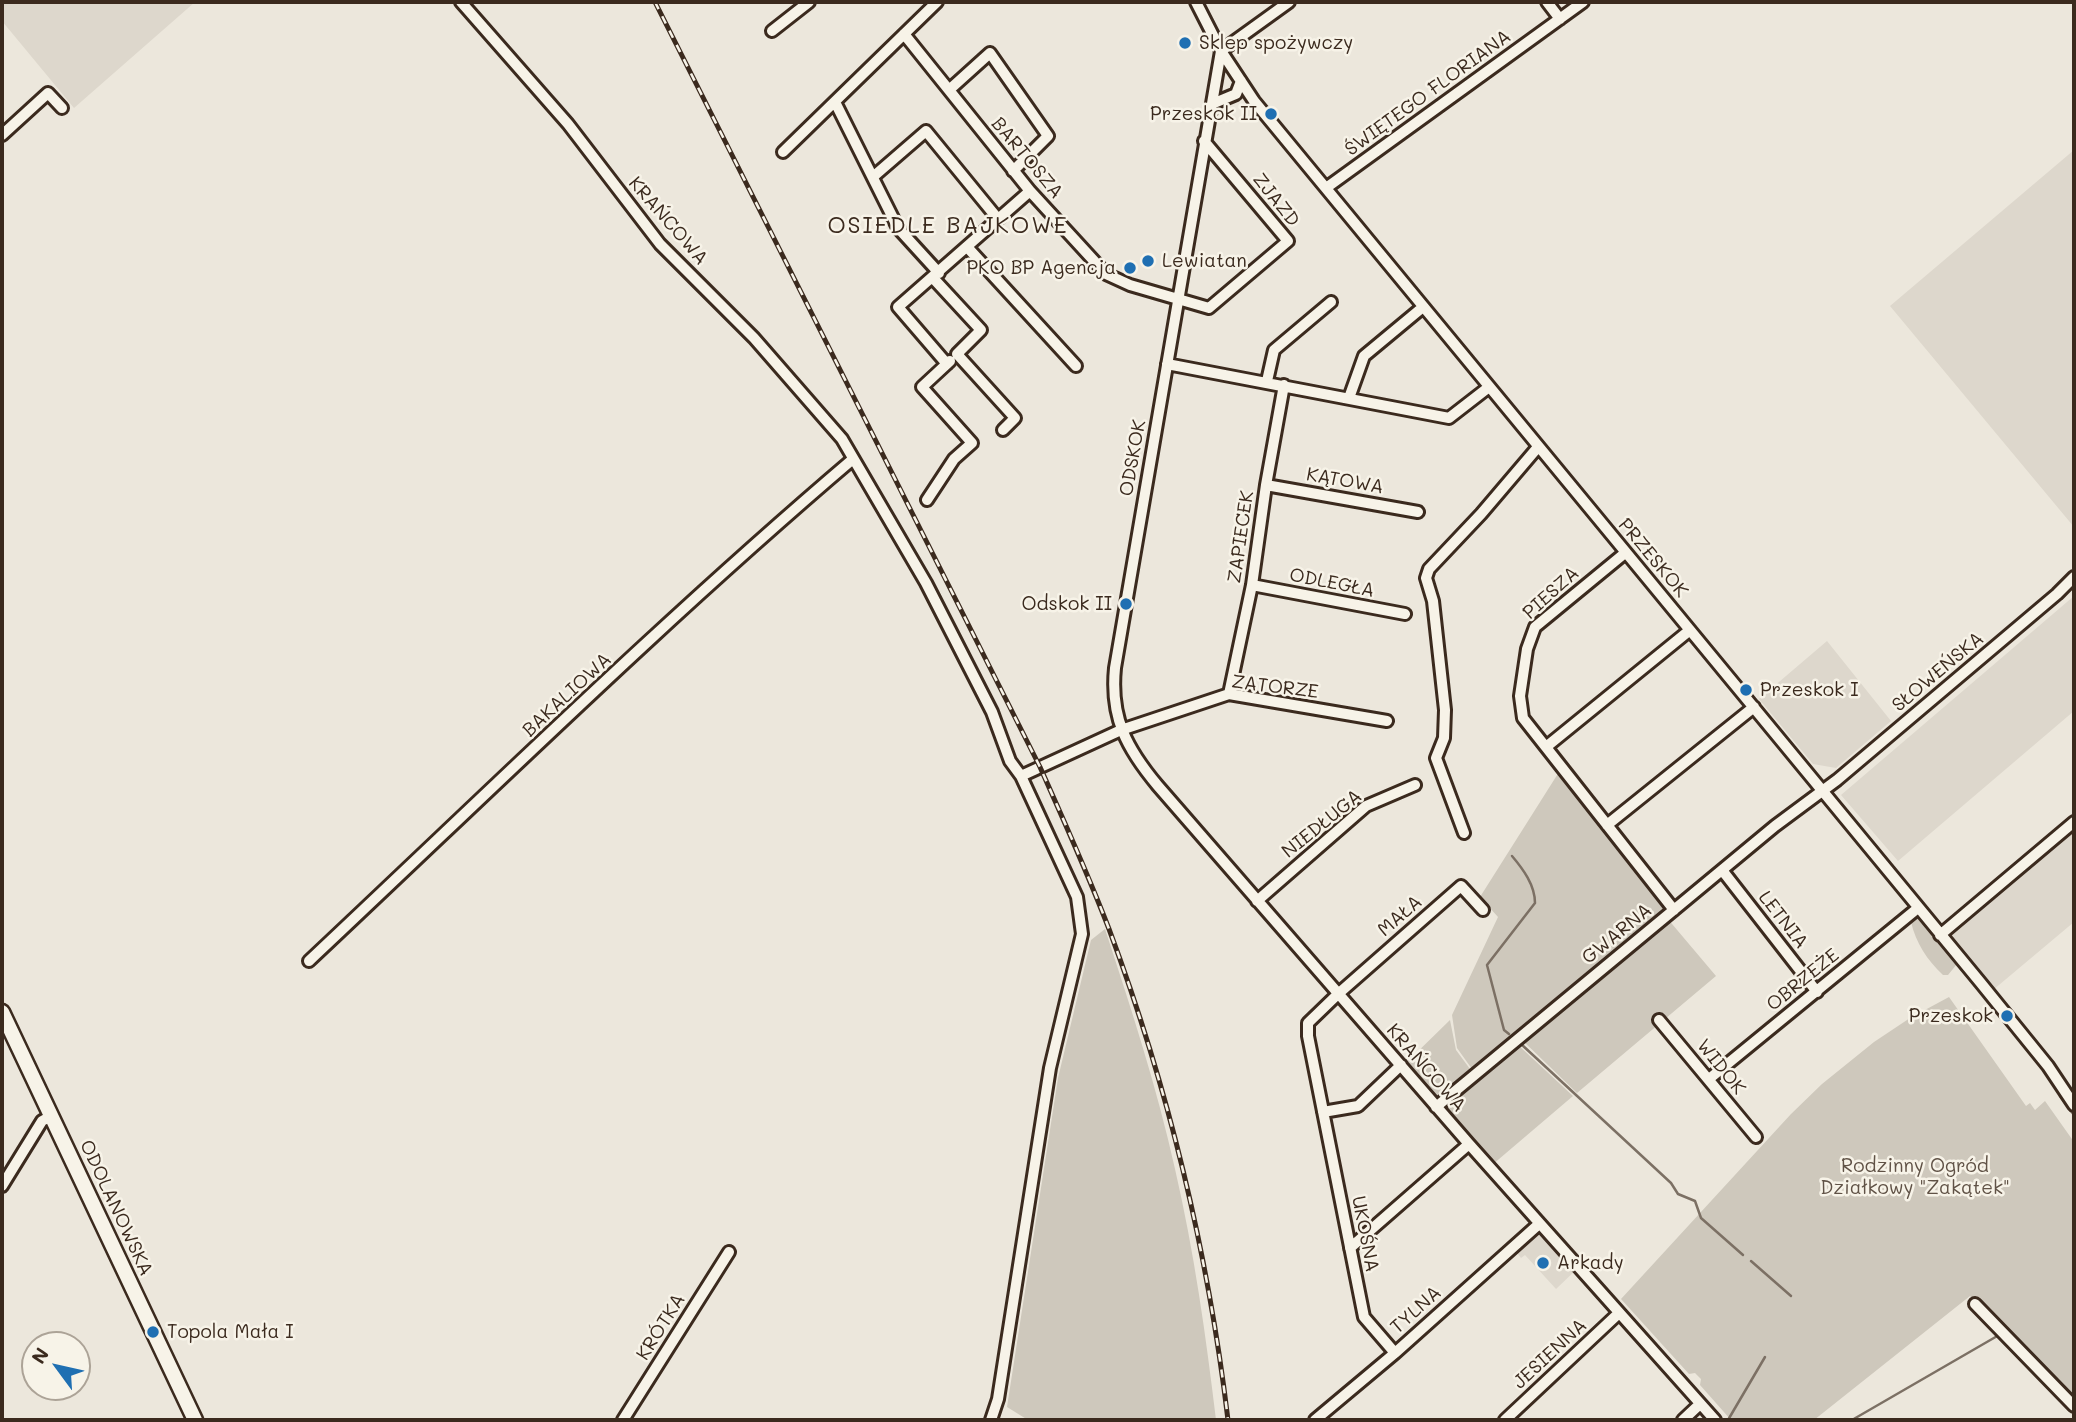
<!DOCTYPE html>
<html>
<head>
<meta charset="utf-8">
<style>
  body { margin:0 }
  #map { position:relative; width:2076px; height:1422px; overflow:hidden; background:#ece7dc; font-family:Mali,sans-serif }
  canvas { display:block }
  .frame { position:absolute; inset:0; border:4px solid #3b2a1e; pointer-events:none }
  .north { position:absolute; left:21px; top:1331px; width:70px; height:70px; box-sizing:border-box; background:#f7f3e8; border:2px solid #aca397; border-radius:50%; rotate:303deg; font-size:19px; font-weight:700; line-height:28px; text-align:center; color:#3b2a1e }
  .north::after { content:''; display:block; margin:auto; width:24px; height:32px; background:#1f6fb2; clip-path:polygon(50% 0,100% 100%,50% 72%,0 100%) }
</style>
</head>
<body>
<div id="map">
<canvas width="2076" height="1422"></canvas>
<div class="frame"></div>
<div class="north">N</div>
</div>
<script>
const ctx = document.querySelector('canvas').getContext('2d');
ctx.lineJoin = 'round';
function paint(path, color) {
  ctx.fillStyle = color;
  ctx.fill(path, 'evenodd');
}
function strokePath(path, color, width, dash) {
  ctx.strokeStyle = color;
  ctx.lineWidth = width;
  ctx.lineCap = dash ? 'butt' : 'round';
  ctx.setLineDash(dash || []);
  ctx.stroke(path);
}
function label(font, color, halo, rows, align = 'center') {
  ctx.font = font + ' Mali,sans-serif';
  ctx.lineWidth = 5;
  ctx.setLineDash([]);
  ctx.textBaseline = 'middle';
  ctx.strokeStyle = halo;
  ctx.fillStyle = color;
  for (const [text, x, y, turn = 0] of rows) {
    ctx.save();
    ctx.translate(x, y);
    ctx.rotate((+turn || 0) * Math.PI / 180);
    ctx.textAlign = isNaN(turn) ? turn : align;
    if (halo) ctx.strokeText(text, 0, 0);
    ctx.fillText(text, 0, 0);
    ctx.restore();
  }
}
const built = new Path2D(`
  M 2,2 L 195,2 L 74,108 L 2,21 Z
  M 2074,150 L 2074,527 L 1890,306 Z
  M 2074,596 L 2074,711 L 1898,861 L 1841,795 Z
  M 1827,641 L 1891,721 L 1836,768 L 1813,764 L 1759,699 Z
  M 2074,830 L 2074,922 L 1993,990 L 1948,933 Z
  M 1539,1225 L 1578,1268 L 1556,1289 L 1525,1255 L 1521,1258 L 1513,1248 Z`);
const green = new Path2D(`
  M 1559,772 L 1666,907 L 1472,1069 L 1457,1048 L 1452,1015 L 1498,917 L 1480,897 Z
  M 1667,918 L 1716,976 L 1577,1093 L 1521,1039 Z
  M 1916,918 L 1921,919 L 1925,925 L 1957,964 L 1948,975 L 1943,975 C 1927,960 1916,943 1911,922 Z
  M 1105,929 C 1131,1008 1157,1088 1175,1169 C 1194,1251 1206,1336 1216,1420 L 1028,1420 L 1007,1407 L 1058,1078 L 1091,940 Z
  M 1949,997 L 2026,1106 L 2030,1103 L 2035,1110 L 2045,1101 L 2074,1142 L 2074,1401 L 1970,1296 L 1814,1420 L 1731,1420 L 1700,1385 L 1701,1379 L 1695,1373 L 1689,1374 L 1621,1299 L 1791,1114 L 1822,1084 L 1874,1042 L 1910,1018 Z
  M 1450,1020 L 1456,1050 L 1470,1069 L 1436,1099 L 1406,1063 Z
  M 1516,1043 L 1573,1096 L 1492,1165 L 1442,1105 Z`);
const stream = new Path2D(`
  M 1509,1034 L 1504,1030 L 1487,965 L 1535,903 C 1535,885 1523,869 1512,856
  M 1521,1044 L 1671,1183 L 1678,1194 L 1695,1201 L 1701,1218 L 1743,1255
  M 2060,1096 L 2074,1115
  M 1751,1261 L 1791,1296
  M 1728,1420 L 1765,1357
  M 1852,1420 L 1999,1335`);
const minor = new Path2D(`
  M 461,2 L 568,124 L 660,244 L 754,338 L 842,439 L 926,583 L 992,712 L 1010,761 L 1021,776 L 1077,897 L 1082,934 L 1050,1068 L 998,1399 L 991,1420
  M 1196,2 L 1221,51 L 1254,101 L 1980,982 L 2048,1066 L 2074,1105
  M 1547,2 L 1560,19
  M 772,31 L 809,2
  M 904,34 L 1030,191 L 1106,274 L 1130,285 L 1209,308 L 1288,241 L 1204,141
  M 1221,51 L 1115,668 C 1110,718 1127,749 1158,786 L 1469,1144 L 1715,1420
  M 1221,51 L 1289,2
  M 949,90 L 990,53 L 1048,136 L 1013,171
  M 835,102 L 898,228 L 939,273
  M 1212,104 L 1236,94 L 1241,81
  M 2,135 L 48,93 L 62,108
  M 783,152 L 937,2
  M 874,176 L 926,131 L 998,219
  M 1326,188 L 1583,2
  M 968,248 L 1076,366
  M 933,278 L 981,330 L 957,354 L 1015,418 L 1003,430
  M 947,364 L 898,307 L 1030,191
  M 1167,364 L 1449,418 L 1489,387
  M 1267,381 L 1274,350 L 1331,302
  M 1349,398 L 1364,356 L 1423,307
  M 1266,485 L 1418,512
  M 927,500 L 954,459 L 972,443 L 922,387 L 950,361
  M 1625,553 L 1535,627 L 1527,649 L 1520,696 L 1523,718 L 1674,910
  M 1252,585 L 1405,614
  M 1229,694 L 1252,585 L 1266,485 L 1284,385
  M 1546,747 L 1690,630
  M 1021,776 L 1121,730 L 1229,694 L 1387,721
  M 1607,825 L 1754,707
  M 1464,833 L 1436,758 L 1444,738 L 1445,710 L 1433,601 L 1426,578 L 1429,569 L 1481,514 L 1538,447
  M 1722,870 L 1817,992
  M 1257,901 L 1366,806 L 1415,785
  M 1940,935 L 2074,822
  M 309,961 C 489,792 665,619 853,459
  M 1659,1020 L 1756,1137
  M 1709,1079 L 1918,908
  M 1436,1107 L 1775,826 L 1837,780 L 2057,594 L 2074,577
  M 1323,1112 L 1358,1106 L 1401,1065
  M 2,1186 L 42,1121 L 51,1116
  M 1350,1248 L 1469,1144
  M 1975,1304 L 2074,1406
  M 1395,1353 L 1364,1317 L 1308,1036 L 1308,1023 L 1338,994 L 1461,886 L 1483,910
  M 623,1420 L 729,1252
  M 1315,1420 L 1395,1353 L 1539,1224
  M 1505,1420 L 1619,1313
  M 1683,1420 L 1700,1404`);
const major = new Path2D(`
  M 2,1012 L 195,1420`);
const rail = new Path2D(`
  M 655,2 L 1040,767 C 1064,821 1088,874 1109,929 C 1168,1087 1208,1253 1228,1420`);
const markers = [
  [1185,43,7,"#1f6fb2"],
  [1271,114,7,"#1f6fb2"],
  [1148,261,7,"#1f6fb2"],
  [1130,268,7,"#1f6fb2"],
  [1126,604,7,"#1f6fb2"],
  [1746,690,7,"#1f6fb2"],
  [2007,1016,7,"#1f6fb2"],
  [1543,1263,7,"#1f6fb2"],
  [153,1332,7,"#1f6fb2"]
];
const poiNames = [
  ["Sklep spożywczy",1199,43],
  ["Przeskok II",1257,114,"right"],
  ["Lewiatan",1162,261],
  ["PKO BP Agencja",1116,268,"right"],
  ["Odskok II",1112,604,"right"],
  ["Przeskok I",1760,690],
  ["Przeskok",1993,1016,"right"],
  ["Arkady",1557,1263],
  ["Topola Mała I",167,1332]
];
const streetNames = [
  ["ŚWIĘTEGO FLORIANA",1428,93,-36],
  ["BARTOSZA",1027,158,50],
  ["ZJAZD",1276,200,51],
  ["KRAŃCOWA",668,221,49],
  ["ODSKOK",1133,458,-80],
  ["KĄTOWA",1345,481,10],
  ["ZAPIECEK",1241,537,-82],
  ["PRZESKOK",1653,558,50],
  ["ODLEGŁA",1332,583,11],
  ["PIESZA",1551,593,-42],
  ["SŁOWEŃSKA",1938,672,-40],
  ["ZATORZE",1275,687,7],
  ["BAKALIOWA",567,695,-43],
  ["NIEDŁUGA",1322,824,-39],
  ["MAŁA",1400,916,-41],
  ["LETNIA",1783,920,52],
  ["GWARNA",1617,934,-39],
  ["OBRZEŻE",1803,980,-39],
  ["WIDOK",1721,1067,51],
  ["KRAŃCOWA",1426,1068,49],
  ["ODOLANOWSKA",116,1208,65],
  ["UKOŚNA",1365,1234,79],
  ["TYLNA",1416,1310,-42],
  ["KRÓTKA",661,1327,-58],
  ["JESIENNA",1550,1354,-43]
];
const parkNames = [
  ["Rodzinny Ogród",1915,1166],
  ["Działkowy \"Zakątek\"",1915,1188]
];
const quarterNames = [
  ["OSIEDLE BAJKOWE",948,226]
];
paint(built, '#ddd7cc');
paint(green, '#cec8bc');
strokePath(stream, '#7c7064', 2.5);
strokePath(minor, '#3b2a1e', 16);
strokePath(major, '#3b2a1e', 19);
strokePath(minor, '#f7f3e8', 10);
strokePath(major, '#f7f3e8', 14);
strokePath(rail, '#3b2a1e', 5);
strokePath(rail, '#f7f3e8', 2.5, [8]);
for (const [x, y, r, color] of markers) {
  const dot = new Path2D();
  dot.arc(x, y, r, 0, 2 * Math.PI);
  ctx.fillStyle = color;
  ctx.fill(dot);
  strokePath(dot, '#f7f3e8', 2.5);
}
label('19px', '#3b2a1e', '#f7f3e8', poiNames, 'left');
label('19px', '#3b2a1e', '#f7f3e8', streetNames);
label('19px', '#605246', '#f7f3e8', parkNames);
ctx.letterSpacing = '2px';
label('23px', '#3b2a1e', '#f7f3e8', quarterNames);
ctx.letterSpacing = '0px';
</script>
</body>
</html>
